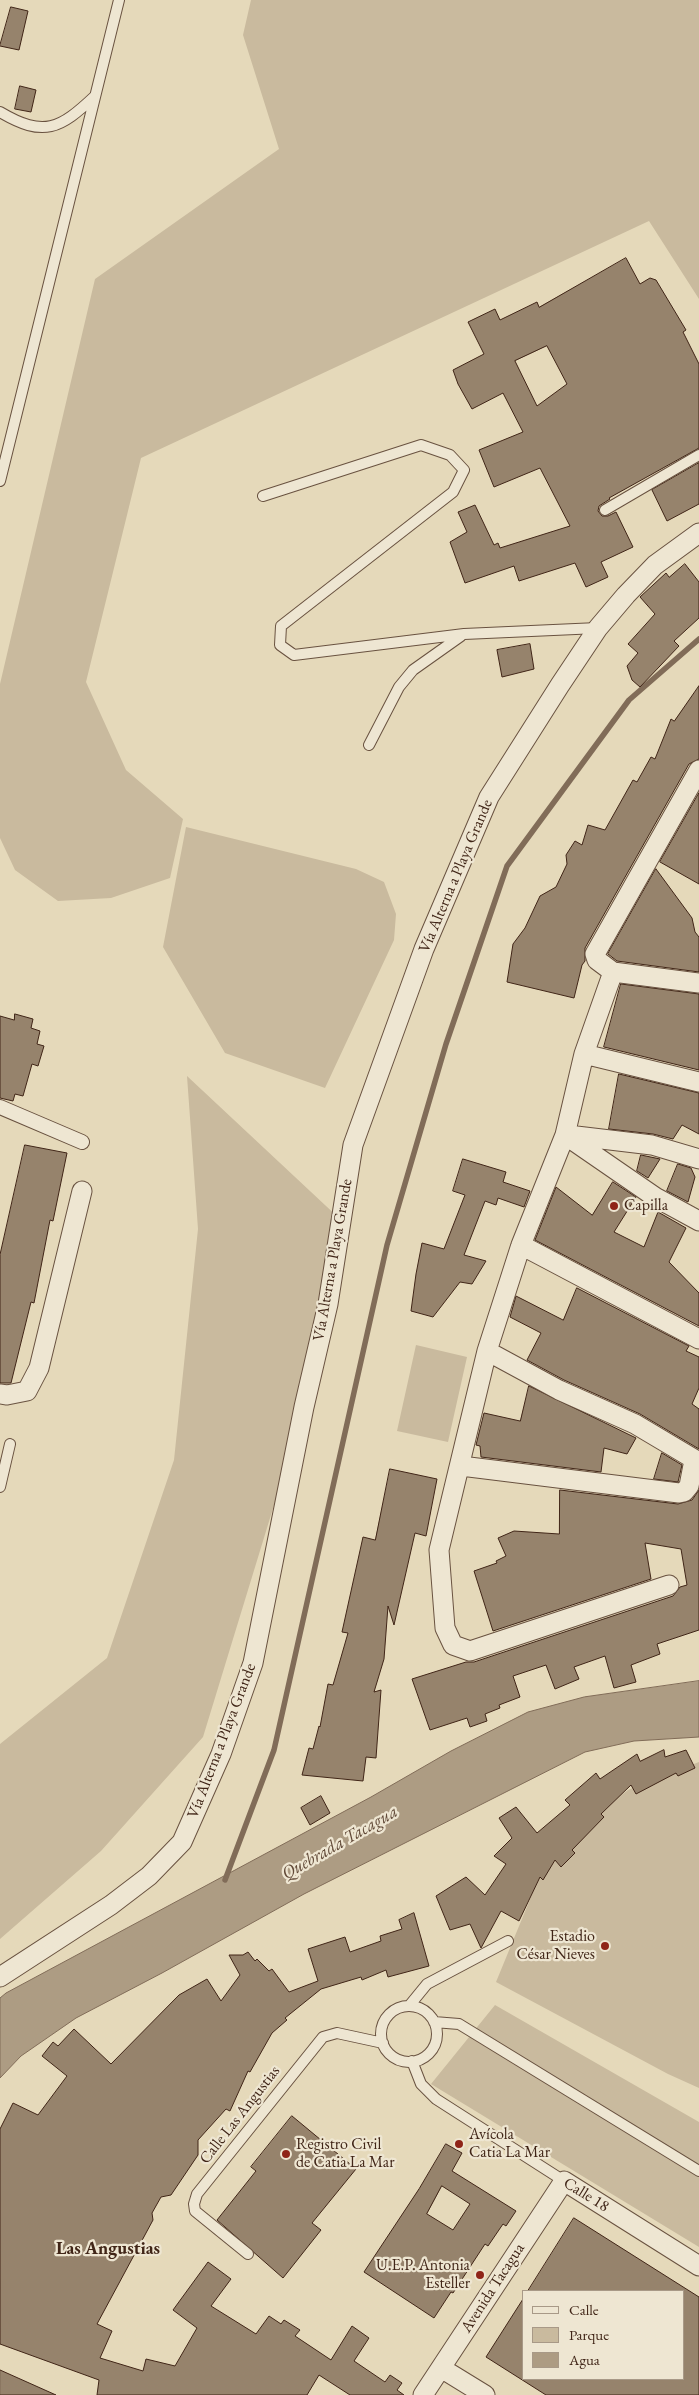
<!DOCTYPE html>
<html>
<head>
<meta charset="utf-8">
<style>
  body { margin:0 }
  #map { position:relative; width:699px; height:2395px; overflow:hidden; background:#e5d9ba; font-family:"EB Garamond",serif }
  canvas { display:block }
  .legend { position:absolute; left:522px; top:2290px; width:162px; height:90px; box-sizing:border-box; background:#eee6d2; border:1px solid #a89987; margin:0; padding:6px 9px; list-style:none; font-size:15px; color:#402517 }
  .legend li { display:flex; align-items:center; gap:10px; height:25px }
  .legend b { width:25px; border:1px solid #a89987 }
</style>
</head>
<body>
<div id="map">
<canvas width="699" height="2395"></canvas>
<ul class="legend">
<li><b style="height:6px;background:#eee6d2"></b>Calle</li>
<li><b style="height:14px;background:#c9ba9e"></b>Parque</li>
<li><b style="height:14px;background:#ad9c83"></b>Agua</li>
</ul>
</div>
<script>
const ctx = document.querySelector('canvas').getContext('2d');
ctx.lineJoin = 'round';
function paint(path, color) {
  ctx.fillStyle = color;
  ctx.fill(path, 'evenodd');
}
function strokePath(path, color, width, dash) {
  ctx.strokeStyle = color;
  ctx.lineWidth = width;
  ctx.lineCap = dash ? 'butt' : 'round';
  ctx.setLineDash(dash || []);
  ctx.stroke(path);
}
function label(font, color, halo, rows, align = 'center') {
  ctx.font = font + ' "EB Garamond",serif';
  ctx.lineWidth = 4.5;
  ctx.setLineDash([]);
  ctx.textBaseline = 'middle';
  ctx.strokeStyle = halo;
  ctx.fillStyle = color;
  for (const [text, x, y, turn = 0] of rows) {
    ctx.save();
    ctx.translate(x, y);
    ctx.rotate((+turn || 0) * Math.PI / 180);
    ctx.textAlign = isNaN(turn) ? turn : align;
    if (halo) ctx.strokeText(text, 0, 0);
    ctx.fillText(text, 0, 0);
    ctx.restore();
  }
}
const green = new Path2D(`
  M 251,0 L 699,0 L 699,299 L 649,221 L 141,458 L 86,682 L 126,770 L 183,819 L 170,878 L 111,898 L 58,901 L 15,870 L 0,838 L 0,684 L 95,279 L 279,149 L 243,35 Z
  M 186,827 L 356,869 L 384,882 L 396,914 L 394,940 L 325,1088 L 225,1053 L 163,947 Z
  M 187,1076 L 341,1220 L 304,1407 L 203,1737 L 101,1851 L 0,1939 L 0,1744 L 107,1658 L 174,1460 L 198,1229 Z
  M 416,1345 L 467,1357 L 448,1442 L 397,1431 Z
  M 699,1762 L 699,2088 L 668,2074 L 496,1982 L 552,1846 L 628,1790 Z
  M 495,2005 L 699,2122 L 699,2247 L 431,2084 Z`);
const water = new Path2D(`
  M 699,1681 L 699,1737 L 634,1741 L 585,1752 L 304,1894 L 162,1973 L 76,2018 L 21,2056 L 0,2078 L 0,1998 L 6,1993 L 371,1797 L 451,1751 L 528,1712 L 584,1697 Z`);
const stream = new Path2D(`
  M 225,1880 L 274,1750 L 387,1245 L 446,1044 L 507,866 L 629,700 L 699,639`);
const building = new Path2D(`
  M 11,7 L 28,11 L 19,50 L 0,46 Z
  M 20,86 L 36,90 L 31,112 L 15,109 Z
  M 626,258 L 640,284 L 650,278 L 656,280 L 686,330 L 683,332 L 699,364 L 699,448 L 609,498 L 610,499 L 599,506 L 598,511 L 602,516 L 608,516 L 616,512 L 633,547 L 601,562 L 608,577 L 586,587 L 575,563 L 519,581 L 514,566 L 465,583 L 450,542 L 467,532 L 458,512 L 475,505 L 494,545 L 498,543 L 500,548 L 570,526 L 540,468 L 494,487 L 479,450 L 523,432 L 503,393 L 472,409 L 458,384 L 453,370 L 484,354 L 468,322 L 495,309 L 500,320 L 537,302 L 539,307 ZM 547,346 L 567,384 L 537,406 L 515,361 Z
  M 699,463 L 699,504 L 667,521 L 652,490 Z
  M 685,564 L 699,582 L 699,618 L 674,641 L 679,646 L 640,687 L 632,680 L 627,666 L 638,653 L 628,644 L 655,614 L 640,597 L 666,573 L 669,577 Z
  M 530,644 L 534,669 L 502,677 L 497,650 Z
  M 699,686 L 699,759 L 689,764 L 585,948 L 585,961 L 582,965 L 574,998 L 507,982 L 513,944 L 525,928 L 540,896 L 556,887 L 567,864 L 566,855 L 575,841 L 582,845 L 588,825 L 605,830 L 633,780 L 637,782 L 651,757 L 655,759 L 671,719 L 674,721 Z
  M 699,793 L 699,884 L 660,862 Z
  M 656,869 L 692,918 L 695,932 L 699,937 L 699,972 L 617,961 L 608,954 Z
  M 621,984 L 699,994 L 699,1070 L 604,1047 Z
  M 15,1014 L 33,1019 L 31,1028 L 40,1031 L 37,1044 L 44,1046 L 38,1066 L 32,1064 L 23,1096 L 15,1094 L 13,1101 L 0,1098 L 0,1016 L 14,1020 Z
  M 619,1074 L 699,1093 L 699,1134 L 682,1125 L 673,1139 L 653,1134 L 609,1129 Z
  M 25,1145 L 67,1153 L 53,1221 L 50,1220 L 34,1303 L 31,1302 L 11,1383 L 0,1383 L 0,1255 Z
  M 641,1155 L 660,1159 L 648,1178 L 637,1171 Z
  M 463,1159 L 506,1172 L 503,1182 L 530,1191 L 524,1207 L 498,1198 L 496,1205 L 485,1201 L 464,1255 L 486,1261 L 472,1284 L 460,1282 L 433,1317 L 411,1311 L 416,1274 L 422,1243 L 444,1249 L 465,1195 L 453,1191 Z
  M 678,1164 L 691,1168 L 695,1177 L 688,1202 L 667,1191 Z
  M 613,1182 L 636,1197 L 614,1232 L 644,1247 L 658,1212 L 686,1228 L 669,1262 L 699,1293 L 699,1326 L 535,1240 L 556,1187 L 592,1215 Z
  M 577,1288 L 689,1346 L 686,1351 L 699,1357 L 699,1388 L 692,1404 L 699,1409 L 699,1449 L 640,1414 L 564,1380 L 527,1360 L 541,1333 L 510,1317 L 516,1296 L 563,1320 Z
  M 529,1386 L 636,1438 L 627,1454 L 604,1448 L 601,1472 L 481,1457 L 480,1446 L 476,1445 L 484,1413 L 520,1421 Z
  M 662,1453 L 682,1465 L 678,1482 L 654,1479 Z
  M 390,1469 L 437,1479 L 426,1536 L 415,1533 L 394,1625 L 388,1606 L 384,1659 L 374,1692 L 381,1690 L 376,1758 L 366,1757 L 363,1781 L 302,1775 L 309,1748 L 313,1749 L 319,1726 L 320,1727 L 328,1684 L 333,1685 L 348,1633 L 342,1632 L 363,1537 L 375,1540 Z
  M 560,1490 L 678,1504 L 692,1500 L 699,1490 L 699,1630 L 657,1644 L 660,1654 L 631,1665 L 636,1682 L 614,1688 L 605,1656 L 574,1667 L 579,1679 L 555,1689 L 546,1665 L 513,1676 L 520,1697 L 499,1705 L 500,1708 L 485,1714 L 487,1721 L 470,1727 L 467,1718 L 430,1730 L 412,1679 L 466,1662 L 474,1662 L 673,1596 L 680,1587 L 687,1585 L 681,1549 L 645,1543 L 651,1579 L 493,1631 L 474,1571 L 497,1563 L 496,1561 L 506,1556 L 498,1538 L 514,1531 L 559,1534 Z
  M 664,1750 L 665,1757 L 686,1750 L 695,1768 L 678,1776 L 676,1773 L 636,1794 L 631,1785 L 601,1814 L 604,1817 L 572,1850 L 575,1853 L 561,1867 L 555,1860 L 543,1880 L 540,1877 L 519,1921 L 501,1911 L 481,1948 L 470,1924 L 450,1930 L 436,1896 L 466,1877 L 485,1895 L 506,1864 L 494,1856 L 512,1838 L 499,1818 L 516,1807 L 537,1833 L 570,1805 L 565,1800 L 596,1773 L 600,1779 L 637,1754 L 640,1761 Z
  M 321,1796 L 330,1813 L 310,1825 L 301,1808 Z
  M 414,1913 L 429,1966 L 388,1977 L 386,1970 L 362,1980 L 361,1977 L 321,1989 L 285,2018 L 287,2020 L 272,2033 L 250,2072 L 248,2071 L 230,2111 L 226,2109 L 198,2140 L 198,2155 L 171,2195 L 161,2197 L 152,2213 L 153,2220 L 97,2324 L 112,2331 L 100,2358 L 143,2371 L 146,2359 L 175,2366 L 197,2328 L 173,2310 L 208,2262 L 231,2279 L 211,2306 L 256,2334 L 269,2316 L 281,2324 L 284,2320 L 300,2330 L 295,2336 L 331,2360 L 352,2326 L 369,2338 L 354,2361 L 385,2382 L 390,2375 L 402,2383 L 397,2390 L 404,2395 L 350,2395 L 319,2375 L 307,2395 L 97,2395 L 99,2380 L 0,2344 L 0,2129 L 13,2103 L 38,2115 L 67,2076 L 42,2056 L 53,2042 L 58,2046 L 74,2029 L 111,2064 L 179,1995 L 207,1979 L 221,2001 L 240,1975 L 229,1955 L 243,1955 L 248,1952 L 255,1961 L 257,1959 L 269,1971 L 272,1969 L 289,1992 L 318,1981 L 308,1949 L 345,1937 L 350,1952 L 381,1941 L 380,1936 L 402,1929 L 399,1920 Z
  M 292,2116 L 356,2169 L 312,2223 L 321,2230 L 283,2278 L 217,2220 L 256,2171 L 251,2167 Z
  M 446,2144 L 462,2153 L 452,2171 L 516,2211 L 506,2226 L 503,2224 L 488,2246 L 485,2244 L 453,2293 L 451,2292 L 434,2318 L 364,2272 L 419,2189 ZM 442,2186 L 470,2204 L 453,2230 L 427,2214 Z
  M 574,2218 L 699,2297 L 699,2395 L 546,2395 L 486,2357 L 523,2299 L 523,2379 L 683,2379 L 683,2291 L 528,2291 Z
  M 0,2370 L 56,2395 L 0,2395 Z`);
const service = new Path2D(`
  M 0,112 C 44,138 60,129 95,96
  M 0,481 L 119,0
  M 263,496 L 421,445 L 450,455 L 464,470 L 453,492 L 281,626 L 280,645 L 294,655 L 464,634 L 598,628
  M 605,510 L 699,455
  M 369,745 L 399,687 L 413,670 L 461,636
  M 0,1487 L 10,1444
  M 409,2006 L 427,1984 L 508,1941
  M381 2034a28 28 0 1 1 56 0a28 28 0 1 1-56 0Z
  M 434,2022 L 459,2024 L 699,2171
  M 412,2061 L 421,2084 L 436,2099 L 564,2181
  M 248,2254 L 195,2211 L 194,2204 L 197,2194 L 323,2037 L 337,2033 L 383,2043`);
const pedestrian = new Path2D(`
  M 0,1107 L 82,1142`);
const minor = new Path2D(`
  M 613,972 L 699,983
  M 584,1054 L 699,1082
  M 565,1135 L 655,1197 L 699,1221
  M 568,1135 L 652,1145 L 699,1159
  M 521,1245 L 699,1339
  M 487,1351 L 559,1390 L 635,1424 L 699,1462
  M 0,1394 L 7,1395 L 27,1391 L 39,1368 L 82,1191
  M 461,1466 L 679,1493 L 684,1492 L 689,1486 L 694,1460
  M 669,1585 L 470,1651 L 453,1645 L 445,1628 L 439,1550 L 487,1351 L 521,1245 L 565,1135 L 584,1054 L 613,972 L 597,960 L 595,954 L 699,770
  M 0,1977 L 111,1905 L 149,1876 L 182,1842 L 221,1754 L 253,1663 L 304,1407 L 328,1304 L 353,1145 L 424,949 L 489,797 L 560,685 L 598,628 L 626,595 L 655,565 L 699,533
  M 441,2368 L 485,2395
  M 423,2395 L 564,2181 L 699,2266`);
const markers = [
  [614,1206,5,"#8f2418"],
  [605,1946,5,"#8f2418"],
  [459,2144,5,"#8f2418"],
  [286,2154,5,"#8f2418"],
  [480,2275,5,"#8f2418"]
];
const streetNames = [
  ["Vía Alterna a Playa Grande",456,876,-67],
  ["Vía Alterna a Playa Grande",333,1260,-80],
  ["Vía Alterna a Playa Grande",222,1741,-69],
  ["Calle Las Angustias",240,2115,-52],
  ["Calle 18",586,2195,32],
  ["Avenida Tacagua",493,2288,-57]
];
const poiNames = [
  ["Capilla",624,1206],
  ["Estadio",595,1937,"right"],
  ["César Nieves",595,1955,"right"],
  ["Avícola",469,2135],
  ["Catia La Mar",469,2153],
  ["Registro Civil",296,2145],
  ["de Catia La Mar",296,2163],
  ["U.E.P. Antonia",470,2266,"right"],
  ["Esteller",470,2284,"right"]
];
const waterNames = [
  ["Quebrada Tacagua",340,1843,-30]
];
const neighbourhoodNames = [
  ["Las Angustias",108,2249]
];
paint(green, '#c9ba9e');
paint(water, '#ad9c83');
strokePath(water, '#816c58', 1);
strokePath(stream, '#816c58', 5.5);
paint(building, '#96836c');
strokePath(building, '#402517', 1);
strokePath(service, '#695240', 12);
strokePath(pedestrian, '#695240', 16);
strokePath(minor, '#695240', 21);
strokePath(service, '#eee6d2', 10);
strokePath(pedestrian, '#eee6d2', 14);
strokePath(minor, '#eee6d2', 19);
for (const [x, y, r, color] of markers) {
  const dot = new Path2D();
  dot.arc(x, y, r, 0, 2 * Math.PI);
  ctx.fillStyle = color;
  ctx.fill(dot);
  strokePath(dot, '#eee6d2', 2);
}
label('16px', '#402517', '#eee6d2', streetNames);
label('16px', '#402517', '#eee6d2', poiNames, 'left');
label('italic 18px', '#614937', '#eee6d2', waterNames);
label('bold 18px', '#402517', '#eee6d2', neighbourhoodNames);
</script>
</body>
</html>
